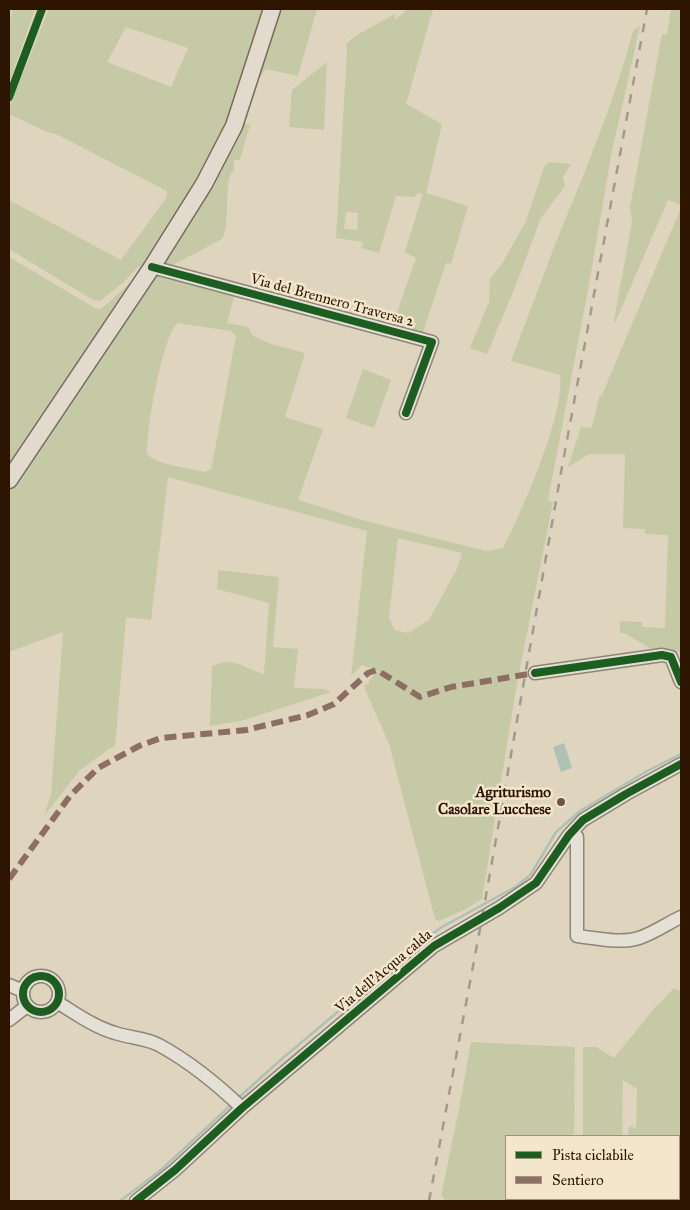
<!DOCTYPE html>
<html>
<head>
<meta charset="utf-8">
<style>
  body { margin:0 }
  #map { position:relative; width:690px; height:1210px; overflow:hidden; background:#dfd4be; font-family:"IM FELL Great Primer",serif }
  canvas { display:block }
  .frame { position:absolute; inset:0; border:10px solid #2c1400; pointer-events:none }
  .legend { position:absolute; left:505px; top:1135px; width:175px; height:65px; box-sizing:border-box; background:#f3e6cc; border:1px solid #a3927a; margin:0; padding:6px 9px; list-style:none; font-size:15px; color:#2c1400 }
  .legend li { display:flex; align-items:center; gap:10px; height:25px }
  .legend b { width:25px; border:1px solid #a3927a }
</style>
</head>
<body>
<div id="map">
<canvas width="690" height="1210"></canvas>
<div class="frame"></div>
<ul class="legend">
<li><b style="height:6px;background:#1b5e20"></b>Pista ciclabile</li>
<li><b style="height:6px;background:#8d6e63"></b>Sentiero</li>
</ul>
</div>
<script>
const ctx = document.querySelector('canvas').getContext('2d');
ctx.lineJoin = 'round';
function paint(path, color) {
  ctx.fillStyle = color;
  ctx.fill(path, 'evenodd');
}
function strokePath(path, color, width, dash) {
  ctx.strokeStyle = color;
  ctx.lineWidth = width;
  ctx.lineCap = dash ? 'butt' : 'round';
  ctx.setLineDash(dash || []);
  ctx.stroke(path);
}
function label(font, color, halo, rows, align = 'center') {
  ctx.font = font + ' "IM FELL Great Primer",serif';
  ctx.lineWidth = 5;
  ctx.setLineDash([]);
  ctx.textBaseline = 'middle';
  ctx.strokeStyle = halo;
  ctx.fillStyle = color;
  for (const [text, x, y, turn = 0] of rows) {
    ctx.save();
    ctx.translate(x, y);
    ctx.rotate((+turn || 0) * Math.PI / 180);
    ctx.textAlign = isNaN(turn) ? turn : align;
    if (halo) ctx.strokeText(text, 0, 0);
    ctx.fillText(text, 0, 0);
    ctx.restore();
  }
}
const green = new Path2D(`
  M 13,9 L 35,9 L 9,83 L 9,22 Z
  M 49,9 L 266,9 L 233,111 L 197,184 L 147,264 L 142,267 L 138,267 L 125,281 L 100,301 L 93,300 L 9,249 L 9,200 L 121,260 L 167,197 L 167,191 L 56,134 L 47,132 L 9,114 L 9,108 ZM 126,27 L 188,48 L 171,87 L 107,62 Z
  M 279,9 L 317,9 L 298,76 L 266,69 L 259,78 L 259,69 Z
  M 408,9 L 433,9 L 406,104 L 442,124 L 426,193 L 468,206 L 451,264 L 446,263 L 422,335 L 392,327 L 416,258 L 405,252 L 423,193 L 417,194 L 414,197 L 396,196 L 379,253 L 361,248 L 363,242 L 336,238 L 347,50 L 346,44 L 355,36 L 395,14 L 395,20 ZM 346,212 L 358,213 L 357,230 L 344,229 Z
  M 671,9 L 681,9 L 681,205 L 668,200 L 615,323 L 614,320 L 632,222 L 630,207 L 662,34 L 667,35 Z
  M 640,26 L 611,156 L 588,290 L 548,500 L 553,502 L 517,683 L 482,899 L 466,909 L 439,921 L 435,919 L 389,744 L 364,687 L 378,671 L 362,665 L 351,676 L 367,531 L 168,477 L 151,620 L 126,617 L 115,747 L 109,749 L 80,770 L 44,816 L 51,794 L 63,632 L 9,652 L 9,491 L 152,275 L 156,274 L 235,293 L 227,323 L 248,327 L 253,336 L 271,344 L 305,353 L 285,417 L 323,429 L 298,500 L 369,522 L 486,551 L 503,548 C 521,514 566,411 560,375 L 511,361 C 525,324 539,287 553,250 C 582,178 613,107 633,31 ZM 177,323 L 231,331 L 236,336 L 212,466 L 211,469 L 205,472 C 190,468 156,465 147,454 C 147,427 161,342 177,323 ZM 398,538 L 462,553 L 457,569 L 429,620 L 408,633 L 395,630 L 389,618 Z
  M 327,62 L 324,130 L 289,127 L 292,90 Z
  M 242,122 L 250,125 L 240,160 L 234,160 L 234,170 C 222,178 232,221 222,239 L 173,265 L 169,266 L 165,264 L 164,261 Z
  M 550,162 L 571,164 L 563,177 L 565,186 L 541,218 L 514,290 L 487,354 L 470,348 L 489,302 L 490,279 L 503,262 L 525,223 L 545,165 Z
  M 681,208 L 681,652 L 654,654 L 650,648 L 624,633 L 620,633 L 620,621 L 642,622 L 642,627 L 665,628 L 668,535 L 645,534 L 645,529 L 623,528 L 625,454 L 589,454 L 568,467 L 581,427 L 592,428 L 599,397 L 602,395 Z
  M 9,257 L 95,308 L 101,309 L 140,274 L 9,471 Z
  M 363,369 L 391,380 L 374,428 L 346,418 Z
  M 218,570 L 279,577 L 273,647 L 298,649 L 294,688 L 324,689 L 331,692 L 241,721 L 210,726 L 212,666 C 233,656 244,668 264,674 L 269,603 L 217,589 Z
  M 674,988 L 681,992 L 681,1155 L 679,1158 L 679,1136 L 628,1136 L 629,1126 L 636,1128 L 637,1089 L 623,1080 L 622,1136 L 583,1136 L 583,1047 L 596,1047 L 614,1058 L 653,1010 Z
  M 471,1042 L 575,1047 L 574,1133 L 571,1136 L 506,1136 L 506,1199 L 548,1199 L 547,1201 L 446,1201 L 441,1196 L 459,1109 Z`);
const water = new Path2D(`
  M 564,743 L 572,768 L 561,772 L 553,747 Z`);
const stream = new Path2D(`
  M 237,1099 L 284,1057 L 422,941 L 442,927 L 517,886 L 531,874 L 556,832 L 580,811 L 647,771 L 681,754
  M 120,1201 L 161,1170 L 231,1105`);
const minor = new Path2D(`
  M 152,267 L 432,342 L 406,413
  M 535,673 L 662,655 L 671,657 L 681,682
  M 573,831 L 577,837 L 577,936 C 596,938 620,944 639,938 C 654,933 668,923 681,917
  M23 994a18 18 0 1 1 36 0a18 18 0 1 1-36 0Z
  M 9,985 L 23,991
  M 57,1002 C 75,1013 94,1027 115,1033 C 130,1038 145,1038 159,1045 C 190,1062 217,1084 242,1108
  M 9,1020 L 27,1006
  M 679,1171 L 681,1167
  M 136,1201 L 175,1170 L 242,1108 L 434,946 L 499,908 L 536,883 L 569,835 L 583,820 L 626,794 L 681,764
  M 657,1201 L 659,1199`);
const major = new Path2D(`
  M 9,480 L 152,267 L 204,184 L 234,126 L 272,9`);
const rail = new Path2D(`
  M 429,1201 L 482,918 L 562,467 L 647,9`);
const quiet = new Path2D(`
  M 9,879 L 70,796 L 98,768 L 139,746 L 161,738 L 246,730 L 308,715 L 334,704 L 368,673 L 377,670 L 420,697 L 451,687 L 535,673`);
const cycleway = new Path2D(`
  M 9,97 L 42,9
  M 152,267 L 432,342 L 406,413
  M 535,673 L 662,655 L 671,657 L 681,682
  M23 994a18 18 0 1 1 36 0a18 18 0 1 1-36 0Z
  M 136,1201 L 175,1170 L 242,1108 L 434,946 L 499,908 L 536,883 L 569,835 L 583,820 L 626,794 L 681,764`);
const markers = [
  [561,802,5,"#6b5742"]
];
const streetNames = [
  ["Via del Brennero Traversa 2",332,301,15],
  ["Via dell'Acqua calda",384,972,-40]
];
const poiNames = [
  ["Agriturismo",551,793],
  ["Casolare Lucchese",551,810]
];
paint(green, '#c6c9a5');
paint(water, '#aec2b4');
strokePath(stream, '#aec2b4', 2.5);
strokePath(minor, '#8e8576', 15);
strokePath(major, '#756b5d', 19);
strokePath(minor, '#e5e0d5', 12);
strokePath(major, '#e1dacd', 16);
strokePath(rail, '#a19a8f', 2.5, [9, 9]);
strokePath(quiet, '#8d6e63', 6, [12, 6]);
strokePath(cycleway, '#1b5e20', 8);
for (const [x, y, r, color] of markers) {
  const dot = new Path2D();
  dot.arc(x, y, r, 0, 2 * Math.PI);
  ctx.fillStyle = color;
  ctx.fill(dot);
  strokePath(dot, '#f3e6cc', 2);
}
label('15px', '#2c1400', '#f3e6cc', streetNames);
label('bold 15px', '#2c1400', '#f3e6cc', poiNames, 'right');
</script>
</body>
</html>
